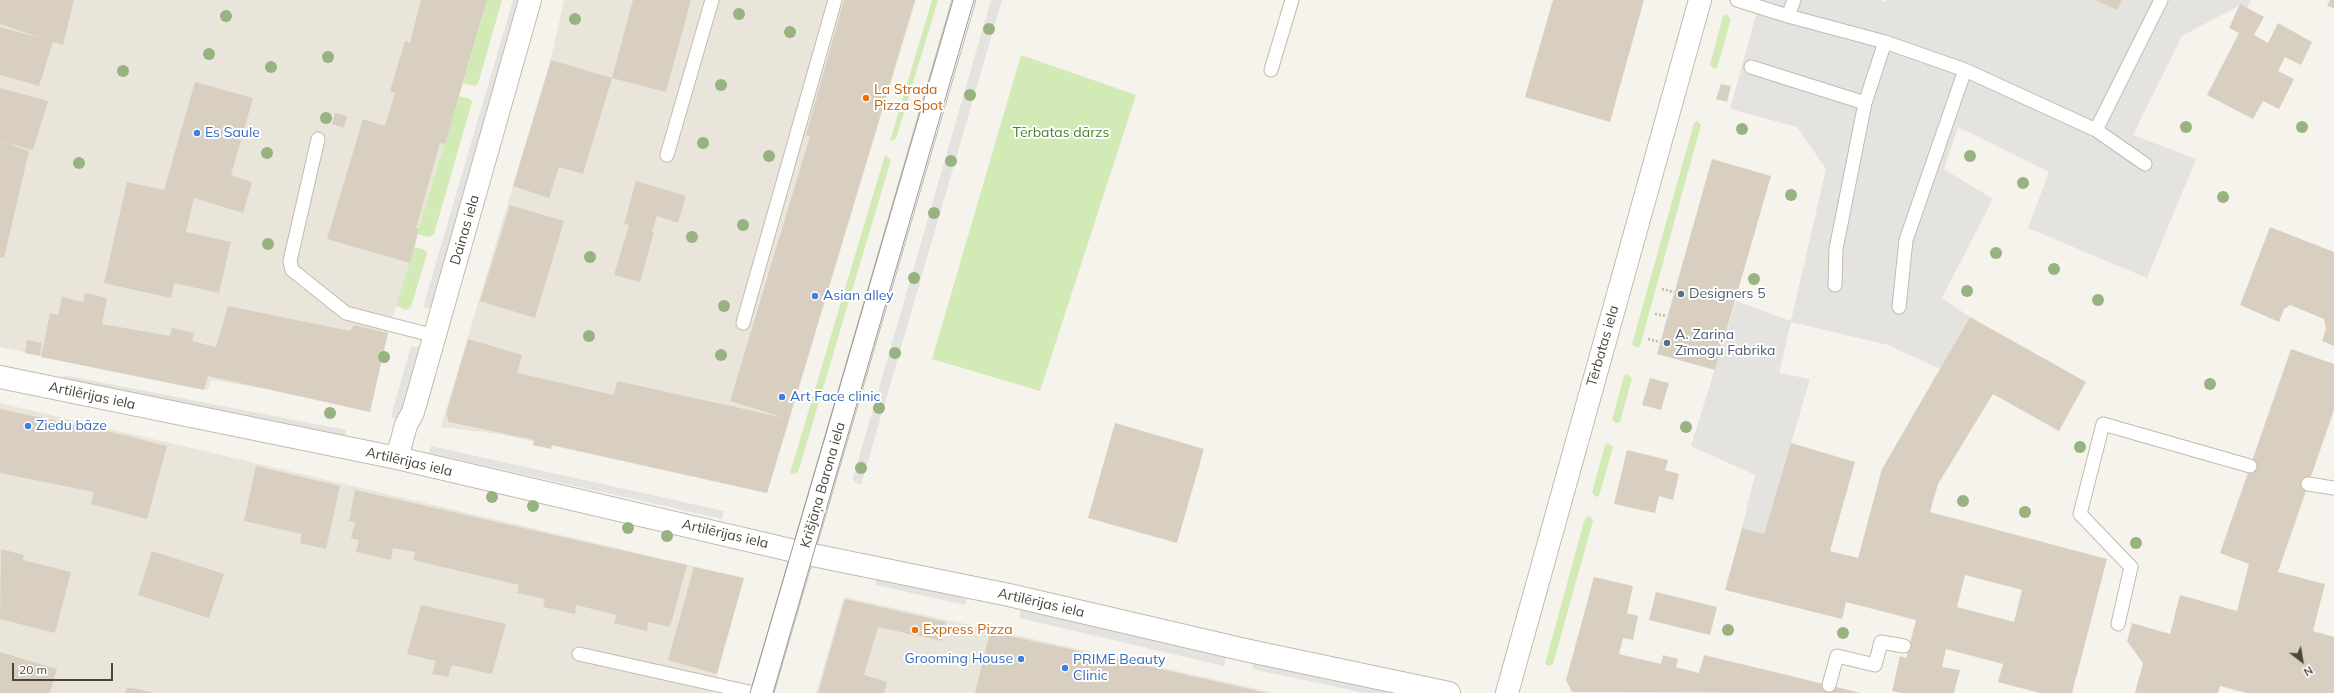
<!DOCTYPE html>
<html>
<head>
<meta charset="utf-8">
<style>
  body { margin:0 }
  #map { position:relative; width:2334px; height:693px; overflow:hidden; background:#f6f3ec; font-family:Mulish,sans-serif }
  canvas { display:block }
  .north { position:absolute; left:2282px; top:641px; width:40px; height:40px; -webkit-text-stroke:3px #fff; paint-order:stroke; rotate:149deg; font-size:11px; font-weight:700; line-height:16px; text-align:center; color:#4b4439 }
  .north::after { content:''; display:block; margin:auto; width:14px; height:18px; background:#4b4439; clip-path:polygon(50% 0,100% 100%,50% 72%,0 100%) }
  .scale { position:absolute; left:12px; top:663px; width:101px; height:18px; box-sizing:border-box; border:2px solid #4b4439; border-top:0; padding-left:5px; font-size:12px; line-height:14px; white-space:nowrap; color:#4b4439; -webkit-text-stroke:3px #fff; paint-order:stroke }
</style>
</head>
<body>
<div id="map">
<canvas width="2334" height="693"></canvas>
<div class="north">N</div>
<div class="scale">20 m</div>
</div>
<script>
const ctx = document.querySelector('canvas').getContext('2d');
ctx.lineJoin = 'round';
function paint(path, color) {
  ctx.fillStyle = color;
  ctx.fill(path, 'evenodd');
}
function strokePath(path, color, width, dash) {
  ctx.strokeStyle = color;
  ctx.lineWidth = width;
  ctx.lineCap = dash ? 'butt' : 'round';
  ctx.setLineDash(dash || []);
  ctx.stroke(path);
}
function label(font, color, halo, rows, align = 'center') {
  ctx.font = font + ' Mulish,sans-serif';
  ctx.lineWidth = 4;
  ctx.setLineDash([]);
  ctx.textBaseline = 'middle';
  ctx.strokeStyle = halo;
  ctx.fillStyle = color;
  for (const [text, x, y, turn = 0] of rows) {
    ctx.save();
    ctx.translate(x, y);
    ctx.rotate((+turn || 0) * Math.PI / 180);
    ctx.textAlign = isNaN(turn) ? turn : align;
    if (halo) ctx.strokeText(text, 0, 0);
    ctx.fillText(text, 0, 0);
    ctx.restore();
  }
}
const residential = new Path2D(`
  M 0,0 L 487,0 L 367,405 L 211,380 L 208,390 L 0,347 Z
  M 564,0 L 916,0 L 767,493 L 499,434 L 441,427 L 551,59 Z
  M 0,403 L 744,578 L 711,693 L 0,693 Z
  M 844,597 L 1276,693 L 816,693 Z`);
const green = new Path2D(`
  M 487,0 L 502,0 L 478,84 L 474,86 L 463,83 Z
  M 932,0 L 938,0 L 896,139 L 890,141 Z
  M 1726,14 L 1731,19 L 1717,68 L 1714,69 L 1710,65 L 1723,16 Z
  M 1021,55 L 1136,95 L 1040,391 L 932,359 Z
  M 459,96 L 470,99 L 472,102 L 434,234 L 430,237 L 417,234 Z
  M 1697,121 L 1701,125 L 1640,346 L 1637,348 L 1632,344 L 1694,123 Z
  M 885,155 L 891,160 L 798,472 L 793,474 L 790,473 Z
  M 414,247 L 425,250 L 427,254 L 411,307 L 406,310 L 396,306 Z
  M 1627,374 L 1632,378 L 1620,422 L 1616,423 L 1612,420 L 1624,376 Z
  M 1608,443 L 1613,447 L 1599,496 L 1596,497 L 1592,493 L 1605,445 Z
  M 1590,516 L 1593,521 L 1553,664 L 1549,666 L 1545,664 L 1585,518 Z`);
const parking = new Path2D(`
  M 513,0 L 523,0 L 432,310 L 423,307 Z
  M 991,0 L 1002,0 L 861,485 L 854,482 L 853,478 Z
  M 1760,0 L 1880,0 L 1886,2 L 1886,0 L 2095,0 L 2117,10 L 2122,0 L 2251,0 L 2247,8 L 2240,5 L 2182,36 L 2133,135 L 2196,159 L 2147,278 L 2028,228 L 2049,172 L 1958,127 L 1944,169 L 1993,199 L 1942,298 L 1970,317 L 1940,369 L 1888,345 L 1791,322 L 1779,373 L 1810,379 L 1764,534 L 1742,528 L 1755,475 L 1691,446 L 1736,301 L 1791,321 L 1826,169 L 1797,127 L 1730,109 Z
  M 411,346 L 421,348 L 401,420 L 391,417 Z
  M 63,375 L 346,430 L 345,438 L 62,382 Z
  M 431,446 L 724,511 L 722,519 L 429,453 Z
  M 878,574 L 968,593 L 965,605 L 875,585 Z
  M 1021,606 L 1227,654 L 1224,666 L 1019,618 Z
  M 1254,658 L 1416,693 L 1365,693 L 1252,669 Z`);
const building = new Path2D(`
  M 0,0 L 74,0 L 63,45 L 53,42 L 39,86 L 0,75 L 0,27 L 41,38 L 0,24 Z
  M 421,0 L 487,0 L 445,144 L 440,143 L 416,228 L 419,229 L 410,263 L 327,239 L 363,119 L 385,126 L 395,93 L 390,91 L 405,41 L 410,43 Z
  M 633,0 L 691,0 L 666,92 L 612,78 Z
  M 844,0 L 915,0 L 767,493 L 552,445 L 551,449 L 533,445 L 534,440 L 449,422 L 446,414 L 468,339 L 522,355 L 517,373 L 614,395 L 617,381 L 785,418 L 730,401 L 810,136 L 806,135 Z
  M 1553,0 L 1644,0 L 1610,122 L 1525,97 Z
  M 2095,0 L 2122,0 L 2117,10 Z
  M 2330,0 L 2334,0 L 2334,8 L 2327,6 Z
  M 2240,4 L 2264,17 L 2254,35 L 2268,43 L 2278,23 L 2312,42 L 2301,65 L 2285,57 L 2278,71 L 2294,79 L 2279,109 L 2263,101 L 2253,119 L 2207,95 L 2239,33 L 2229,28 Z
  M 551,60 L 612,78 L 583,174 L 559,167 L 549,198 L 513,186 Z
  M 195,82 L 253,98 L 231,175 L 252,182 L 243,213 L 194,198 L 186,232 L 231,242 L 219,293 L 174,283 L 171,298 L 104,283 L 127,182 L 164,190 Z
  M 1721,84 L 1731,86 L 1727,102 L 1716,99 Z
  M 0,88 L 48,101 L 33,150 L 0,141 Z
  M 335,113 L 347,116 L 344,128 L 332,124 Z
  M 0,141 L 29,151 L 4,258 L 0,257 Z
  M 1712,159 L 1771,176 L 1715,370 L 1657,354 Z
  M 636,181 L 686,196 L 678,223 L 657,216 L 652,232 L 654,232 L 640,282 L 614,275 L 629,225 L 624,224 Z
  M 510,205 L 564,221 L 535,318 L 480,301 Z
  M 2270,227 L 2334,252 L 2334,346 L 2322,341 L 2326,329 L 2324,319 L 2290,305 L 2284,309 L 2279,322 L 2240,305 Z
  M 85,293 L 107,298 L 102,324 L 170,336 L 172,328 L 194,333 L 192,341 L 216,347 L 228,306 L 350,331 L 354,325 L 388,333 L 370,412 L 208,376 L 204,390 L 41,357 L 50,313 L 58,315 L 62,297 L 83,302 Z
  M 1970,317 L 2086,382 L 2059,431 L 1993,394 L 1938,484 L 1930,512 L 2107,559 L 2072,693 L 2040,693 L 1998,682 L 2003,664 L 1946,649 L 1942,667 L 1960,670 L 1954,693 L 1902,693 L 1892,691 L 1900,656 L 1906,658 L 1916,620 L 1846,602 L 1842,619 L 1725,590 L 1742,528 L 1764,534 L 1791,443 L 1855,462 L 1830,551 L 1858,558 L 1882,469 ZM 1965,575 L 2022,590 L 2014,622 L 1957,607 Z
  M 27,340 L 42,343 L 40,356 L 25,353 Z
  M 2291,349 L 2334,364 L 2334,410 L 2278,572 L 2325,584 L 2313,631 L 2334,637 L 2334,693 L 2246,693 L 2220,686 L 2218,693 L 2135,693 L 2143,663 L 2127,641 L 2132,623 L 2170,634 L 2180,595 L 2237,611 L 2249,564 L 2220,553 Z
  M 1650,378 L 1669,383 L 1661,410 L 1642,405 Z
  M 0,409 L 111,432 L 167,446 L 147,519 L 91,504 L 94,492 L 0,473 Z
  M 1115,423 L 1204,449 L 1177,543 L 1088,518 Z
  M 1627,450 L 1668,460 L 1665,470 L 1679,474 L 1673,500 L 1659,496 L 1655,513 L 1614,504 Z
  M 256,466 L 340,486 L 326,549 L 300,543 L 302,534 L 244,521 Z
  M 355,490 L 687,565 L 670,627 L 648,622 L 647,631 L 614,623 L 617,615 L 576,605 L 575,614 L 543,607 L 545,599 L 517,593 L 519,585 L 413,560 L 415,552 L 393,548 L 391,560 L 356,552 L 359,540 L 351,538 L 355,522 L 349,521 Z
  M 1,549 L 24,555 L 23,560 L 71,572 L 55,633 L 0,619 Z
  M 152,551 L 224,574 L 209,618 L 138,595 Z
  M 694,567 L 744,578 L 717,674 L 668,660 Z
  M 1594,577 L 1633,586 L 1627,613 L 1638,616 L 1633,640 L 1623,638 L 1619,654 L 1661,664 L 1663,655 L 1678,659 L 1676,667 L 1699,673 L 1704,655 L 1861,693 L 1572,692 L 1566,680 Z
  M 1656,592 L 1717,607 L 1710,635 L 1649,620 Z
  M 845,599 L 946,622 L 942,641 L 878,627 L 864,675 L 887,682 L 884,693 L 818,693 Z
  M 421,605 L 506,624 L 492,674 L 452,665 L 448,677 L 432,674 L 436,661 L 407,654 Z
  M 990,632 L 1107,657 L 1267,693 L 975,693 Z
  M 0,652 L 57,669 L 50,693 L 0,693 Z
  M 127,687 L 151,692 L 150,693 L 125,693 Z`);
const path = new Path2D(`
  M 1662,289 L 1674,292
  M 1655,314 L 1667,316
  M 1648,339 L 1660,342`);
const service = new Path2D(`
  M 1737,0 L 1788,16 L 1885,42 L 1865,103 L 1751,67
  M 1788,16 L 1794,0
  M 1885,42 L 1965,70 L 1906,240 L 1899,307
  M 1271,70 L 1292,0
  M 1965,70 L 2096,130 L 2161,0
  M 2096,130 L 2145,164
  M 318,139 L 290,261 L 292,270 L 346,313 L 435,336
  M 667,155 L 712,0
  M 1835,285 L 1836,249 L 1865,103
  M 743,323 L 835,0
  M 2308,484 L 2334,488
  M 2118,624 L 2131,567 L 2080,514 L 2103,424 L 2250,466
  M 579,654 L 754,693
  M 1829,685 L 1837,656 L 1875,665 L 1881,642 L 1904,646`);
const minor = new Path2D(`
  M 0,377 L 397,458 L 803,553 L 1009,595 L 1245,650 L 1449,693
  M 397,458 L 406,425 L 413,412 L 530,0
  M 1507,693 L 1700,0`);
const tertiary = new Path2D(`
  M 762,693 L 964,0`);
const tram = new Path2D(`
  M 750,693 L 953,0
  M 773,693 L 974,0`);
const trees = [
  [739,14],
  [226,16],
  [575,19],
  [989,29],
  [790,32],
  [209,54],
  [328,57],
  [271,67],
  [123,71],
  [721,85],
  [970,95],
  [326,118],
  [2186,127],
  [2302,127],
  [1742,129],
  [703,143],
  [267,153],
  [769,156],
  [1970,156],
  [951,161],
  [79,163],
  [2023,183],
  [1791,195],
  [2223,197],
  [934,213],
  [743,225],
  [692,237],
  [268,244],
  [1996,253],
  [590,257],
  [2054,269],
  [914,278],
  [1754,279],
  [1967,291],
  [2098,300],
  [724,306],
  [589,336],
  [895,353],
  [721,355],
  [384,357],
  [2210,384],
  [879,408],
  [330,413],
  [1686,427],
  [2080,447],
  [861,468],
  [492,497],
  [1963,501],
  [533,506],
  [2025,512],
  [628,528],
  [667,536],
  [2136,543],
  [1728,630],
  [1843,633]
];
const markers = [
  [866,98,4,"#e8710a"],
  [197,133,4,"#3f7fe0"],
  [1681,294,4,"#5c6f8a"],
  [815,296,4,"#3f7fe0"],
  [1667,343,4,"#5c6f8a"],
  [782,397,4,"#3f7fe0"],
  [28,426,4,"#3f7fe0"],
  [915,630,4,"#e8710a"],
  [1021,659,4,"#3f7fe0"],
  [1065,668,4,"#3f7fe0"]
];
const foodNames = [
  ["La Strada",874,90],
  ["Pizza Spot",874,106],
  ["Express Pizza",923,630]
];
const shopNames = [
  ["Es Saule",205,133],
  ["Asian alley",823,296],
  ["Art Face clinic",790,397],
  ["Ziedu bāze",36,426],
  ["Grooming House",1013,659,"right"],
  ["PRIME Beauty",1073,660],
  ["Clinic",1073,676]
];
const parkNames = [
  ["Tērbatas dārzs",1061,133]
];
const streetNames = [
  ["Dainas iela",465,230,-74],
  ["Tērbatas iela",1603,346,-74],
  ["Artilērijas iela",92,396,12],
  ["Artilērijas iela",409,462,13],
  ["Krišjāņa Barona iela",823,485,-74],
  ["Artilērijas iela",725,534,13],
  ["Artilērijas iela",1041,603,13]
];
const serviceNames = [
  ["Designers 5",1689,294],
  ["A. Zariņa",1675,335],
  ["Zīmogu Fabrika",1675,351]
];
paint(residential, '#eae5da');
paint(green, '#d2eab5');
paint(parking, '#e5e3e0');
paint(building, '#d8cfc1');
strokePath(service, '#c2bbae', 15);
strokePath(minor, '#c2bbae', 24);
strokePath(tertiary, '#c2bbae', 24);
strokePath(path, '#c4b79f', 2.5, [2, 2]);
strokePath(service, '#fff', 13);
strokePath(minor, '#fff', 22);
strokePath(tertiary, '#fff', 22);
strokePath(tram, '#9a9a9a', 1);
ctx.fillStyle = '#97b381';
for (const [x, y] of trees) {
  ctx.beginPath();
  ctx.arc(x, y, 6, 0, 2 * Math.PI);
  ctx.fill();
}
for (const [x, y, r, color] of markers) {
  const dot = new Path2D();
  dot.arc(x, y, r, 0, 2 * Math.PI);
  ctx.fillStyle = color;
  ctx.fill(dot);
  strokePath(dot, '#fff', 1.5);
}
label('14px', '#c56008', '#fff', foodNames, 'left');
label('14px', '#366cbe', '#fff', shopNames, 'left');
label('14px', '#4a7f2a', '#fff', parkNames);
label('14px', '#4b4439', '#fff', streetNames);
label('14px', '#4e5e75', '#fff', serviceNames, 'left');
</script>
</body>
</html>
